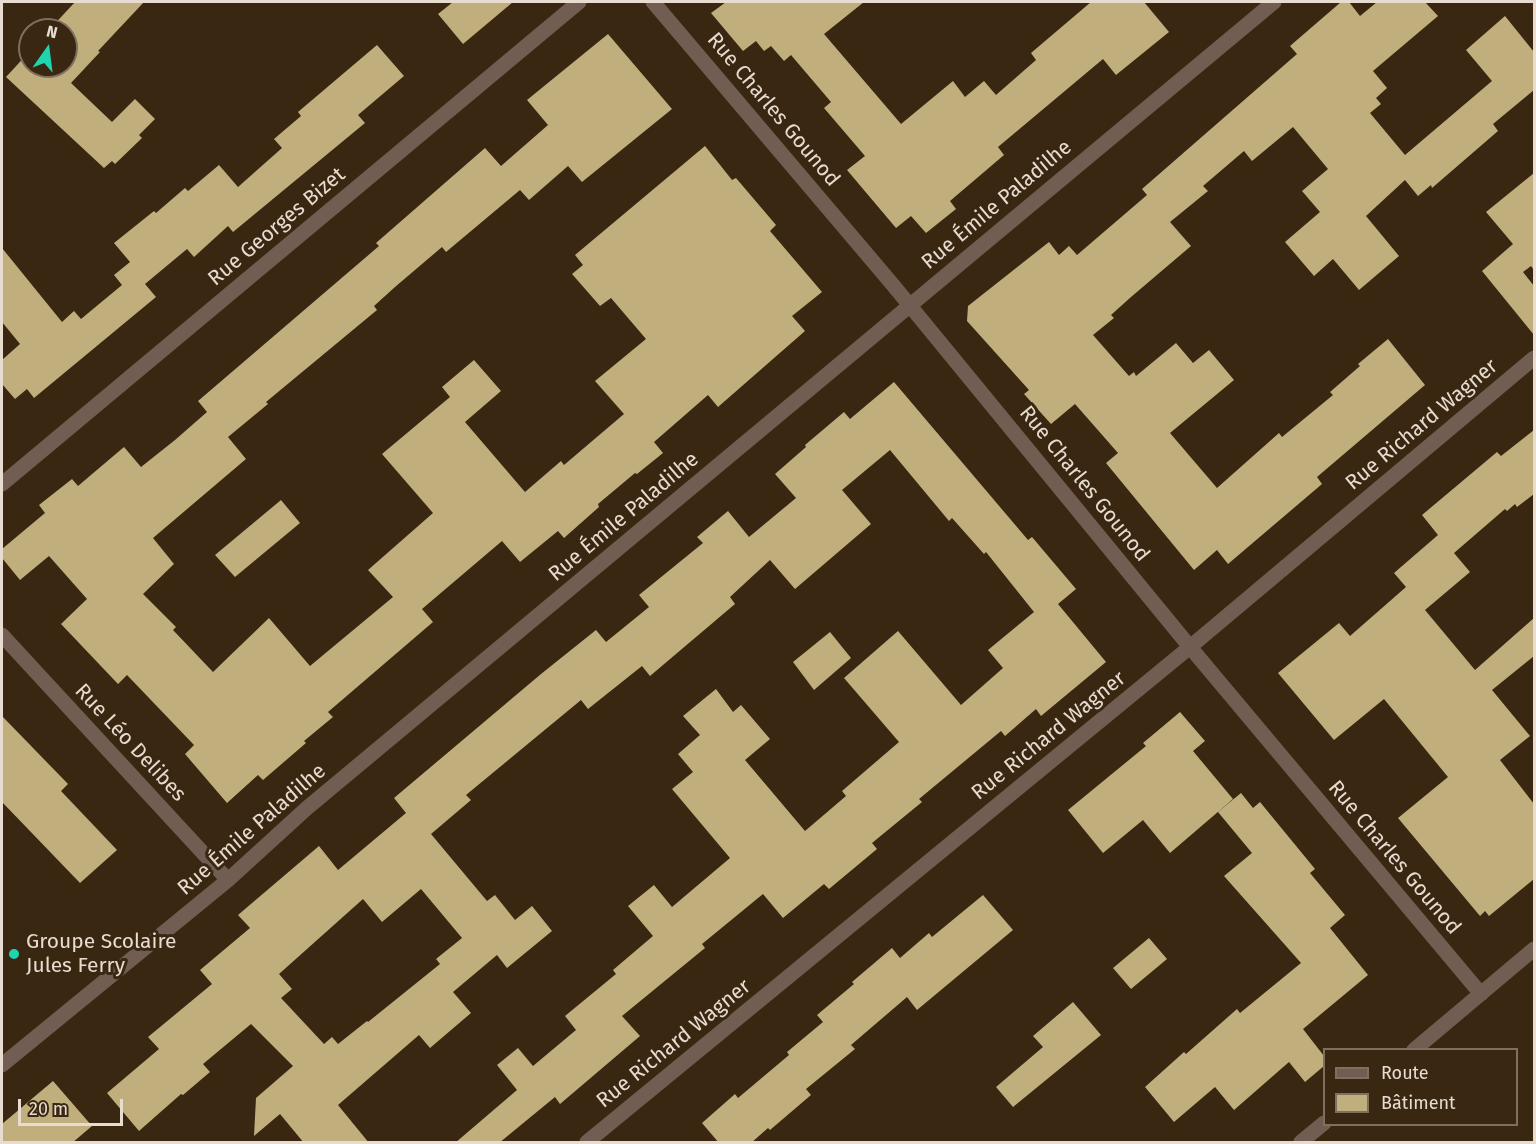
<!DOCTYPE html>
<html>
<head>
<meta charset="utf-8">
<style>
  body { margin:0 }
  #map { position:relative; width:1536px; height:1144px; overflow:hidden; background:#392712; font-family:"Fira Sans",sans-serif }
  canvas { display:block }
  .frame { position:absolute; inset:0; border:3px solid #e7dccf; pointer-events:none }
  .legend { position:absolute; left:1323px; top:1048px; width:195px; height:78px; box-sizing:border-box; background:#392712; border:2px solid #7f6f5e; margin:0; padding:8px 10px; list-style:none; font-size:18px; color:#e7dccf }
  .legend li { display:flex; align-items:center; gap:12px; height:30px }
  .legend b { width:30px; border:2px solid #7f6f5e }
  .north { position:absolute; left:18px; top:18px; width:60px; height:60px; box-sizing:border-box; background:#392712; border:2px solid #7f6f5e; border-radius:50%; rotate:14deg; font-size:16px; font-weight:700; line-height:24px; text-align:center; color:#e7dccf }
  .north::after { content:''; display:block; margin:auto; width:21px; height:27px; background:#1fd5b0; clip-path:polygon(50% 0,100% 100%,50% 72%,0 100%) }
  .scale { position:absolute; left:18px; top:1099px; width:105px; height:27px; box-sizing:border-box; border:3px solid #e7dccf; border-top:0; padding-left:8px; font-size:18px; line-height:21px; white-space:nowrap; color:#e7dccf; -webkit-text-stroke:4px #392712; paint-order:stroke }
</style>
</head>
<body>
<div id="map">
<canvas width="1536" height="1144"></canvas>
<div class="frame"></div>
<ul class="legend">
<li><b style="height:8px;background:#715d52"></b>Route</li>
<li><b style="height:16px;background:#c0af7d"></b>Bâtiment</li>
</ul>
<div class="north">N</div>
<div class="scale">20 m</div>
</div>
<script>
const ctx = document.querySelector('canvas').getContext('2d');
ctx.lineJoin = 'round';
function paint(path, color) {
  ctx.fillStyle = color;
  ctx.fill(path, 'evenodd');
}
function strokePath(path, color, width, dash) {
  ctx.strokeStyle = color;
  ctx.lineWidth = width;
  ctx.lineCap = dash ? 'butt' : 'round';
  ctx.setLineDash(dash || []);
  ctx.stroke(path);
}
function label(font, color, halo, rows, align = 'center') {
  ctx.font = font + ' "Fira Sans",sans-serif';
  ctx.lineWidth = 6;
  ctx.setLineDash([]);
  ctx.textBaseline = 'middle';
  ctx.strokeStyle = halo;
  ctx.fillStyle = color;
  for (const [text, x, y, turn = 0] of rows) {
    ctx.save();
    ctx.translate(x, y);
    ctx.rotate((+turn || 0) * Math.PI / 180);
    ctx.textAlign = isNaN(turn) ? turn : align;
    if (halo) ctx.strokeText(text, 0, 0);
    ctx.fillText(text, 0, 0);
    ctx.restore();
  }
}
const building = new Path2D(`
  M 75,2 L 144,2 L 98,51 L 100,52 L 71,83 L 112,122 L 135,99 L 155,119 L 139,135 L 142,138 L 115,164 L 112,161 L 104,168 L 6,77 L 30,51 L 30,66 L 66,66 L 66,30 L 49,30 Z
  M 453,2 L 513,2 L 463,44 L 438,14 Z
  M 726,2 L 864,2 L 824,34 L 901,124 L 953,81 L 965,97 L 984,81 L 996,95 L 1036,60 L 1031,53 L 1091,2 L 1144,2 L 1169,32 L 1116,75 L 1103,59 L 998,147 L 1004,155 L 950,201 L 956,209 L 926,233 L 911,216 L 896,228 L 847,170 L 865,156 L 824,108 L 831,102 L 791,55 L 784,61 L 771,46 L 764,51 L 756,41 L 743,51 L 711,13 Z
  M 1341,2 L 1349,2 L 1360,16 L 1377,2 L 1425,2 L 1438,16 L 1373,71 L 1387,88 L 1376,98 L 1381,104 L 1370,113 L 1405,155 L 1492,81 L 1466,50 L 1505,16 L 1534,52 L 1534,90 L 1493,124 L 1498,131 L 1432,188 L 1431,185 L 1418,196 L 1405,180 L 1366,216 L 1399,256 L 1359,290 L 1333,259 L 1314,276 L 1285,242 L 1320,212 L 1302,191 L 1328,169 L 1293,127 L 1252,161 L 1244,151 L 1203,186 L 1208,191 L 1170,222 L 1191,246 L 1131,297 L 1111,315 L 1114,318 L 1093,335 L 1129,376 L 1134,372 L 1136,376 L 1176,343 L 1193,363 L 1209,350 L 1234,380 L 1170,433 L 1217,488 L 1279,433 L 1282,437 L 1333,395 L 1330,392 L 1360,366 L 1358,364 L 1388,339 L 1425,385 L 1317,477 L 1322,484 L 1228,564 L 1217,550 L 1194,570 L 1106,463 L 1118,453 L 1075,404 L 1051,424 L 1024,394 L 1029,390 L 967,321 L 968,306 L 1049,242 L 1059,255 L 1069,246 L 1077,255 L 1147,195 L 1142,189 L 1297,54 L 1290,46 Z
  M 608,34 L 672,109 L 582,182 L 568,166 L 529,200 L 520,190 L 446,252 L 442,247 L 395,287 L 374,306 L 377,310 L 266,402 L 268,404 L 228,437 L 246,459 L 153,538 L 174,564 L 143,594 L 176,627 L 173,630 L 213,672 L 269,618 L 310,666 L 393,597 L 368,570 L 433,513 L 382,454 L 450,397 L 442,387 L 474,360 L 501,391 L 465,422 L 525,492 L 561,461 L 564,465 L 624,414 L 595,381 L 646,339 L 611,298 L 600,306 L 572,274 L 583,265 L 575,255 L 705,146 L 732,180 L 736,178 L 776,225 L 770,231 L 822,292 L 792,316 L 805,331 L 718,407 L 708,395 L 654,442 L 663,453 L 637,474 L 635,473 L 598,504 L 599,507 L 564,538 L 558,531 L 520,562 L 502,541 L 422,609 L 433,622 L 328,712 L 333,717 L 304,741 L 306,743 L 263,780 L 258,775 L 227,803 L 185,754 L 194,745 L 127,675 L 118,684 L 61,624 L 87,599 L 49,556 L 20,580 L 2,558 L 2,549 L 45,513 L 39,505 L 72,479 L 78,486 L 124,447 L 141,467 L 175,440 L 207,412 L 198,401 L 379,246 L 376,243 L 485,148 L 501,166 L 548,125 L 527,100 Z
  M 377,45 L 404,76 L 358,115 L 365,123 L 233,232 L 228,226 L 194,257 L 187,249 L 145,284 L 156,297 L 34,398 L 27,389 L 15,399 L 2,384 L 2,360 L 20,344 L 2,322 L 2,248 L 62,322 L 74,311 L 81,319 L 122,285 L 114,275 L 130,262 L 114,243 L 154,211 L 156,213 L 185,188 L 188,191 L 219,165 L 238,187 L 282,148 L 274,139 L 301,116 L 298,112 Z
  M 1534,173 L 1534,270 L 1531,266 L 1523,272 L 1534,286 L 1534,335 L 1482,271 L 1513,244 L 1486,212 Z
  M 894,382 L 1028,540 L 1032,537 L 1076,589 L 1058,604 L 1106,662 L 1041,716 L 1036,709 L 1005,736 L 1001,731 L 919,799 L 922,802 L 872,843 L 877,849 L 829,889 L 824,884 L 783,918 L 763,894 L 702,944 L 705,948 L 622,1016 L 640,1036 L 560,1104 L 555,1097 L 499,1143 L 455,1143 L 517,1090 L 497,1065 L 518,1048 L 533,1066 L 576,1030 L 565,1016 L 616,974 L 613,970 L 653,936 L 628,906 L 654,885 L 672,907 L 730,858 L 672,789 L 693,772 L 678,754 L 700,735 L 683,716 L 716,689 L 733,712 L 741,705 L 770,739 L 745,760 L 805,831 L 846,796 L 842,791 L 899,742 L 844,678 L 898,631 L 961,705 L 1003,668 L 988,650 L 1034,612 L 986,552 L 984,554 L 952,518 L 949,521 L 890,450 L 842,490 L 871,524 L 795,589 L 770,560 L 730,597 L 735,604 L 650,676 L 642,666 L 588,709 L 581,700 L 466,795 L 471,800 L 431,834 L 487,901 L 495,895 L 515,920 L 532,906 L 552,931 L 507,968 L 497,955 L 453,992 L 471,1013 L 430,1048 L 419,1035 L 338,1105 L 369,1143 L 304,1143 L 280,1114 L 254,1136 L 256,1098 L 293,1066 L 251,1024 L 203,1064 L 210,1072 L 183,1095 L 181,1094 L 139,1131 L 107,1093 L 159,1049 L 148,1037 L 212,984 L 200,970 L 250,928 L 238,915 L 319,846 L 338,870 L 406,813 L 394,798 L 541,674 L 596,630 L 606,642 L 649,607 L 639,595 L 703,543 L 697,537 L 728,511 L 749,537 L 796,498 L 775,474 L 806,447 L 805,445 L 844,412 L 850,419 ZM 421,889 L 462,938 L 436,959 L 440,964 L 368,1022 L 367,1021 L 338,1044 L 332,1037 L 324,1044 L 281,998 L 292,989 L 279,974 L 363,899 L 382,922 Z
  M 1534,430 L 1534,494 L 1517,507 L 1515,504 L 1507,511 L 1505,509 L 1454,553 L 1470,572 L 1425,610 L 1475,670 L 1534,618 L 1534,656 L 1492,690 L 1530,736 L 1500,760 L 1534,804 L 1534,879 L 1489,916 L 1485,911 L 1480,916 L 1398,818 L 1448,777 L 1384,699 L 1334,740 L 1278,673 L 1339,623 L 1350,636 L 1406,587 L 1394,573 L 1438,535 L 1422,515 L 1497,452 L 1501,456 Z
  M 281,500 L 300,523 L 235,577 L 215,555 Z
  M 830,632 L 851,658 L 814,690 L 793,662 Z
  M 1180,712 L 1205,741 L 1193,751 L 1233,799 L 1170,853 L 1143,820 L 1103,853 L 1068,810 L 1146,746 L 1143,743 Z
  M 2,716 L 68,784 L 61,791 L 117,850 L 80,883 L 2,802 Z
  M 1241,793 L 1253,808 L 1260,802 L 1315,869 L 1310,873 L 1345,915 L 1330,928 L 1368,975 L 1303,1029 L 1324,1056 L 1324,1066 L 1305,1082 L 1289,1062 L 1234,1110 L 1215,1087 L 1174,1122 L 1145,1087 L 1184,1052 L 1186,1054 L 1237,1009 L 1240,1013 L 1301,963 L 1224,876 L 1252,853 L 1218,812 Z
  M 983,895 L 1013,930 L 917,1010 L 907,997 L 851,1045 L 855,1049 L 806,1089 L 811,1095 L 770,1130 L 768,1128 L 751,1143 L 719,1143 L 702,1123 L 735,1094 L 738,1098 L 789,1055 L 787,1052 L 823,1022 L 817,1015 L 854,984 L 852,982 L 892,948 L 900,958 L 929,933 L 932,937 Z
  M 1149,938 L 1167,959 L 1131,989 L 1113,968 Z
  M 1073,1002 L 1101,1035 L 1013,1107 L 996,1087 L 1043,1047 L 1033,1036 Z
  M 53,1081 L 92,1126 L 72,1143 L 2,1143 L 2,1124 Z`);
const street = new Path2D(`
  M 653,2 L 893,285 L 1190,647 L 1481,994
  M 2,484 L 579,2
  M 2,635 L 228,880
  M 1414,1050 L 1534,949
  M 2,1065 L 228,880 L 307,808 L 1274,2
  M 587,1142 L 1190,647 L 1534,358
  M 1301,1142 L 1324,1123`);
const markers = [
  [14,954,6,"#1fd5b0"]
];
const streetNames = [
  ["Rue Charles Gounod",773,110,50],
  ["Rue Émile Paladilhe",997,205,-40],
  ["Rue Georges Bizet",277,227,-40],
  ["Rue Richard Wagner",1422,425,-40],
  ["Rue Charles Gounod",1084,484,51],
  ["Rue Émile Paladilhe",624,517,-40],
  ["Rue Richard Wagner",1049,736,-39],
  ["Rue Léo Delibes",130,743,47],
  ["Rue Émile Paladilhe",252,830,-41],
  ["Rue Charles Gounod",1394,858,50],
  ["Rue Richard Wagner",674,1044,-39]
];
const poiNames = [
  ["Groupe Scolaire",26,942],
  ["Jules Ferry",26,966]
];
paint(building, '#c0af7d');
strokePath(street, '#715d52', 15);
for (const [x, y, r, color] of markers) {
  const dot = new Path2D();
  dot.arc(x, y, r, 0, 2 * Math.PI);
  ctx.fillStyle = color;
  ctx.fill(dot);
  strokePath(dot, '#392712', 2);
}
label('21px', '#e7dccf', '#392712', streetNames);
label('21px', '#e7dccf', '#392712', poiNames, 'left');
</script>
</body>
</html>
